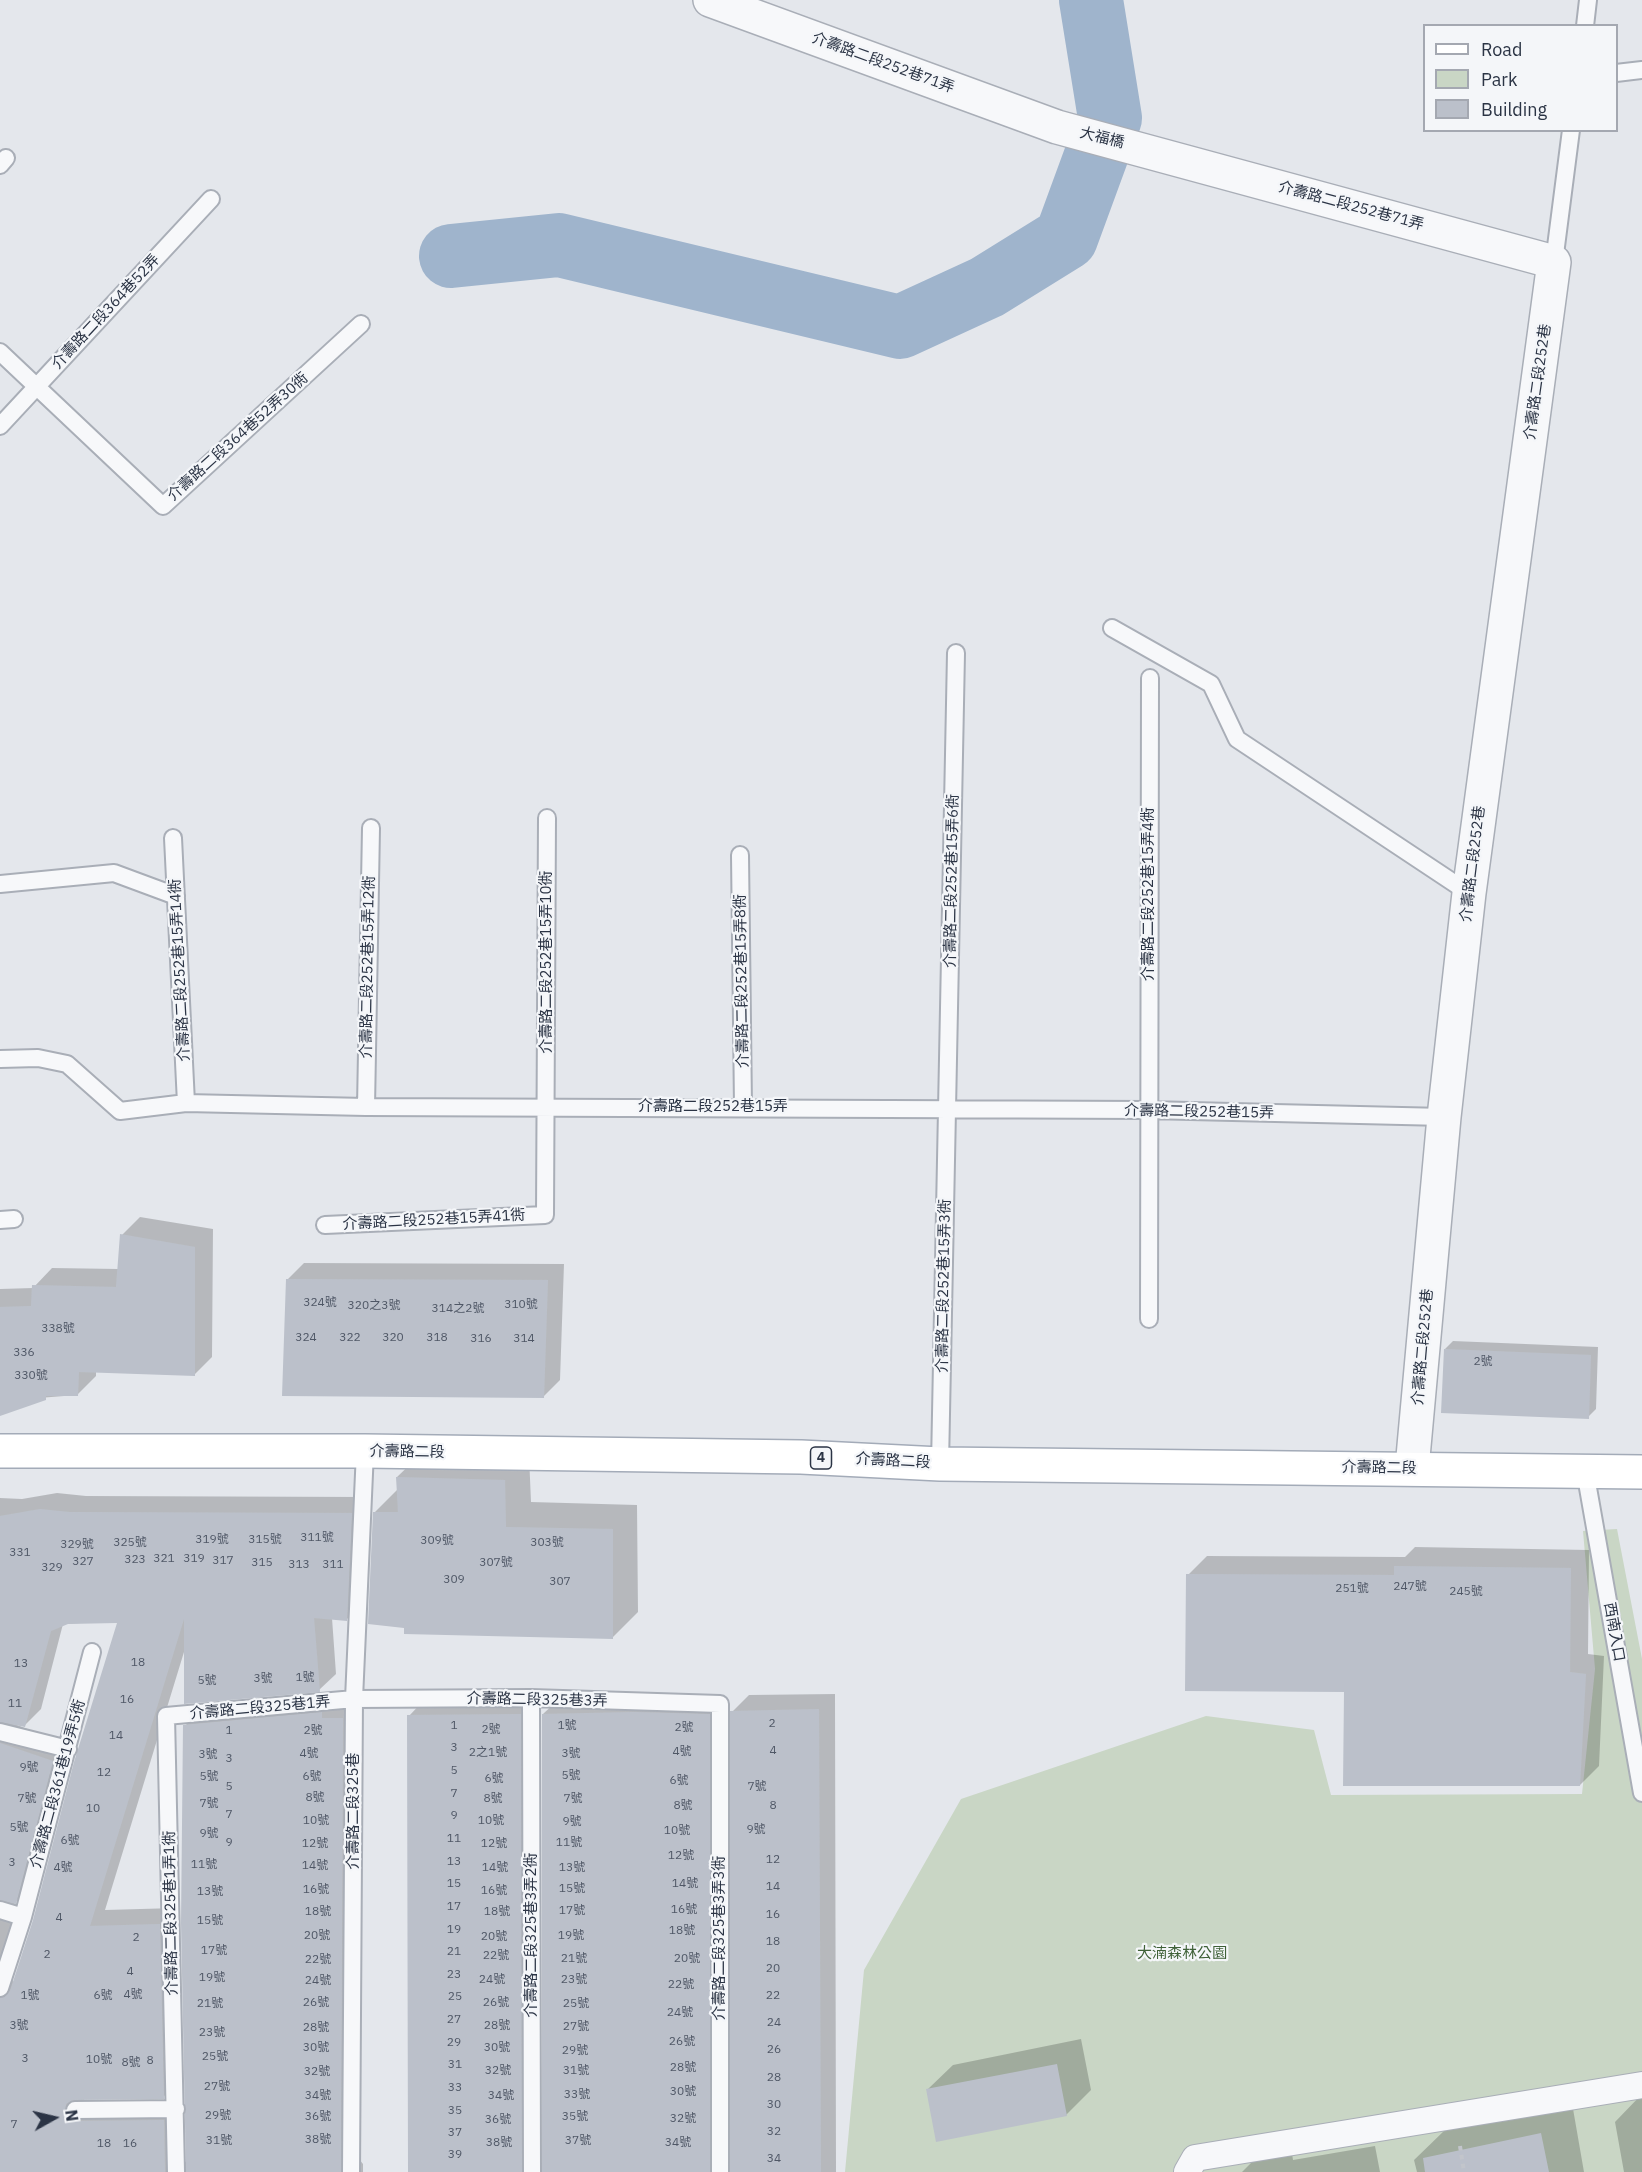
<!DOCTYPE html>
<html>
<head>
<meta charset="utf-8">
<style>
  body { margin:0 }
  #map { position:relative; width:1642px; height:2172px; overflow:hidden; background:#e4e7ec; font-family:"IBM Plex Sans",sans-serif }
  canvas { display:block }
  .legend { position:absolute; left:1423px; top:24px; width:195px; height:108px; box-sizing:border-box; background:#f4f6f9; border:2px solid #a4a8b1; margin:0; padding:8px 10px; list-style:none; font-size:18px; color:#2b3445 }
  .legend li { display:flex; align-items:center; gap:12px; height:30px }
  .legend b { width:30px; border:2px solid #a4a8b1 }
  .north { position:absolute; left:24px; top:2088px; width:60px; height:60px; -webkit-text-stroke:4px #f4f6f9; paint-order:stroke; rotate:82deg; font-size:16px; font-weight:700; line-height:24px; text-align:center; color:#2b3445 }
  .north::after { content:''; display:block; margin:auto; width:21px; height:27px; background:#2b3445; clip-path:polygon(50% 0,100% 100%,50% 72%,0 100%) }
</style>
</head>
<body>
<div id="map">
<canvas width="1642" height="2172"></canvas>
<ul class="legend">
<li><b style="height:8px;background:#fff"></b>Road</li>
<li><b style="height:16px;background:#c9d6c5"></b>Park</li>
<li><b style="height:16px;background:#bbc0ca"></b>Building</li>
</ul>
<div class="north">N</div>
</div>
<script>
const ctx = document.querySelector('canvas').getContext('2d');
ctx.lineJoin = 'round';
function paint(path, color) {
  ctx.fillStyle = color;
  ctx.fill(path, 'evenodd');
}
function strokePath(path, color, width, dash) {
  ctx.strokeStyle = color;
  ctx.lineWidth = width;
  ctx.lineCap = dash ? 'butt' : 'round';
  ctx.setLineDash(dash || []);
  ctx.stroke(path);
}
function label(font, color, halo, rows, align = 'center') {
  ctx.font = font + ' "IBM Plex Sans","Noto Sans TC",sans-serif';
  ctx.lineWidth = 4.5;
  ctx.setLineDash([]);
  ctx.textBaseline = 'middle';
  ctx.strokeStyle = halo;
  ctx.fillStyle = color;
  for (const [text, x, y, turn = 0] of rows) {
    ctx.save();
    ctx.translate(x, y);
    ctx.rotate((+turn || 0) * Math.PI / 180);
    ctx.textAlign = isNaN(turn) ? turn : align;
    if (halo) ctx.strokeText(text, 0, 0);
    ctx.fillText(text, 0, 0);
    ctx.restore();
  }
}
const green = new Path2D(`
  M 1617,1529 L 1642,1659 L 1642,2172 L 845,2172 L 864,1970 L 961,1799 L 1206,1716 L 1314,1730 L 1331,1795 L 1582,1794 L 1595,1669 L 1583,1531 Z`);
const shadow = new Path2D(`
  M 140,1217 L 213,1229 L 212,1357 L 194,1375 L 96,1371 L 96,1376 L 77,1395 L 0,1401 L 0,1289 L 33,1288 L 52,1268 L 119,1269 L 122,1235 Z
  M 304,1263 L 564,1264 L 560,1380 L 544,1396 L 287,1280 Z
  M 1453,1341 L 1598,1347 L 1596,1409 L 1588,1417 L 1445,1349 Z
  M 422,1453 L 529,1455 L 531,1502 L 637,1505 L 638,1612 L 613,1637 L 374,1513 L 398,1489 L 397,1477 Z
  M 57,1493 L 86,1496 L 368,1497 L 363,1603 L 346,1620 L 332,1618 L 336,1674 L 319,1690 L 184,1652 L 105,1910 L 176,1908 L 180,2081 L 163,2097 L 83,2098 L 86,2103 L 180,2104 L 183,2160 L 187,2163 L 185,1726 L 201,1709 L 359,1702 L 356,2155 L 363,2164 L 363,2172 L 0,2172 L 0,1498 L 22,1499 ZM 119,1621 L 34,1921 L 14,1982 L 8,1978 L 25,1907 L 14,1903 L 32,1886 L 68,1745 L 12,1723 L 24,1726 L 41,1709 L 63,1624 Z
  M 1415,1547 L 1589,1550 L 1588,1654 L 1604,1656 L 1599,1766 L 1580,1785 L 1346,1690 L 1188,1575 L 1207,1556 L 1405,1557 Z
  M 835,1694 L 836,2172 L 410,2172 L 409,1716 L 425,1699 L 537,1698 L 538,2155 L 544,2167 L 543,1714 L 560,1698 L 652,1696 L 726,1698 L 726,2155 L 732,2167 L 732,1712 L 749,1695 Z
  M 1081,2039 L 1091,2090 L 1066,2115 L 928,2089 L 953,2065 Z
  M 1642,2094 L 1642,2172 L 1624,2172 L 1615,2122 Z
  M 1572,2103 L 1584,2172 L 1417,2172 L 1414,2160 L 1445,2130 Z
  M 1375,2146 L 1380,2172 L 1242,2172 L 1262,2152 L 1291,2147 L 1293,2160 Z`);
const river = new Path2D(`
  M 451,256 L 559,245 L 900,327 L 987,287 L 1066,238 L 1110,118 L 1091,0`);
const building = new Path2D(`
  M 120,1234 L 195,1247 L 195,1376 L 79,1372 L 78,1396 L 46,1396 L 46,1400 L 0,1416 L 0,1307 L 31,1306 L 32,1285 L 116,1287 Z
  M 286,1279 L 548,1280 L 544,1398 L 282,1396 Z
  M 1444,1349 L 1591,1355 L 1589,1419 L 1441,1413 Z
  M 396,1477 L 505,1480 L 506,1527 L 613,1529 L 613,1639 L 404,1634 L 404,1628 L 368,1624 L 373,1512 L 398,1512 Z
  M 40,1509 L 69,1512 L 352,1513 L 347,1621 L 314,1618 L 320,1692 L 184,1704 L 184,1619 L 90,1926 L 160,1924 L 164,2099 L 74,2100 L 66,2104 L 66,2115 L 75,2121 L 164,2120 L 165,2172 L 0,2172 L 0,1998 L 10,1991 L 33,1920 L 74,1762 L 117,1623 L 68,1624 L 51,1631 L 25,1727 L 0,1722 L 0,1516 Z
  M 1394,1566 L 1571,1568 L 1570,1672 L 1586,1674 L 1580,1786 L 1343,1786 L 1344,1692 L 1185,1691 L 1186,1574 L 1394,1575 Z
  M 819,1709 L 821,2172 L 730,2172 L 730,1711 Z
  M 322,1712 L 322,1718 L 343,1718 L 341,2172 L 186,2172 L 181,1923 L 183,1725 Z
  M 634,1712 L 710,1714 L 710,2172 L 542,2172 L 542,1714 Z
  M 521,1714 L 522,2172 L 408,2172 L 407,1715 Z
  M 0,1743 L 53,1761 L 16,1904 L 0,1900 Z
  M 1057,2064 L 1067,2116 L 936,2142 L 926,2089 Z
  M 1541,2133 L 1549,2172 L 1425,2172 L 1423,2158 Z`);
const path = new Path2D(`
  M 1460,2146 L 1464,2172`);
const service = new Path2D(`
  M 1585,26 L 1588,0
  M 1616,73 L 1642,70
  M 0,165 L 6,158
  M 1554,262 L 1571,130
  M 0,352 L 163,506 L 361,324
  M 0,426 L 211,199
  M 1112,628 L 1211,684 L 1237,739 L 1469,893
  M 173,838 L 186,1103
  M 740,855 L 743,1107
  M 0,884 L 114,873 L 176,896
  M 0,1059 L 38,1058 L 67,1064 L 120,1111 L 186,1103 L 366,1107 L 1148,1110 L 1444,1117
  M 366,1107 L 371,828
  M 0,1220 L 14,1219
  M 325,1225 L 545,1215 L 547,818
  M 1149,1319 L 1150,678
  M 940,1464 L 956,653
  M 1585,1471 L 1642,1793
  M 531,1698 L 532,2172
  M 0,1732 L 68,1749
  M 0,1910 L 23,1917
  M 0,1988 L 23,1917 L 92,1652
  M 75,2110 L 176,2109
  M 176,2172 L 166,1716 L 354,1699 L 531,1698 L 720,1704 L 720,2172
  M 351,2172 L 354,1699 L 365,1451`);
const pedestrian = new Path2D(`
  M 1187,2172 L 1195,2158 L 1642,2085`);
const tertiary = new Path2D(`
  M 710,0 L 1057,127 L 1554,262 L 1469,893 L 1444,1117 L 1412,1468`);
const primary = new Path2D(`
  M 0,1451 L 365,1451 L 801,1457 L 940,1464 L 1642,1472`);
const numberNames = [
  ["324號",320,1303],
  ["310號",521,1305],
  ["320之3號",374,1306],
  ["314之2號",458,1309],
  ["338號",58,1329],
  ["324",306,1338],
  ["322",350,1338],
  ["320",393,1338],
  ["318",437,1338],
  ["316",481,1339],
  ["314",524,1339],
  ["336",24,1353],
  ["2號",1483,1362],
  ["330號",31,1376],
  ["311號",317,1538],
  ["319號",212,1540],
  ["315號",265,1540],
  ["309號",437,1541],
  ["325號",130,1543],
  ["303號",547,1543],
  ["329號",77,1545],
  ["331",20,1553],
  ["321",164,1559],
  ["319",194,1559],
  ["323",135,1560],
  ["317",223,1561],
  ["327",83,1562],
  ["315",262,1563],
  ["307號",496,1563],
  ["313",299,1565],
  ["311",333,1565],
  ["329",52,1568],
  ["309",454,1580],
  ["307",560,1582],
  ["247號",1410,1587],
  ["251號",1352,1589],
  ["245號",1466,1592],
  ["18",138,1663],
  ["13",21,1664],
  ["1號",305,1678],
  ["3號",263,1679],
  ["5號",207,1681],
  ["16",127,1700],
  ["11",15,1704],
  ["2",772,1724],
  ["1",454,1726],
  ["1號",567,1726],
  ["2號",684,1728],
  ["2號",491,1730],
  ["1",229,1731],
  ["2號",313,1731],
  ["14",116,1736],
  ["3",454,1748],
  ["4",773,1751],
  ["4號",682,1752],
  ["2之1號",488,1753],
  ["4號",309,1754],
  ["3號",571,1754],
  ["3號",208,1755],
  ["3",229,1759],
  ["9號",29,1768],
  ["5",454,1771],
  ["12",104,1773],
  ["5號",571,1776],
  ["5號",209,1777],
  ["6號",312,1777],
  ["6號",494,1779],
  ["6號",679,1781],
  ["5",229,1787],
  ["7號",757,1787],
  ["7",454,1794],
  ["8號",315,1798],
  ["7號",27,1799],
  ["8號",493,1799],
  ["7號",573,1799],
  ["7號",209,1804],
  ["8號",683,1806],
  ["8",773,1806],
  ["10",93,1809],
  ["7",229,1815],
  ["9",454,1816],
  ["10號",316,1821],
  ["10號",491,1821],
  ["9號",572,1822],
  ["5號",19,1828],
  ["9號",756,1830],
  ["10號",677,1831],
  ["9號",209,1834],
  ["11",454,1839],
  ["6號",70,1841],
  ["9",229,1843],
  ["11號",569,1843],
  ["12號",315,1844],
  ["12號",494,1844],
  ["12號",681,1856],
  ["12",773,1860],
  ["13",454,1862],
  ["3",12,1863],
  ["11號",204,1865],
  ["14號",315,1866],
  ["4號",63,1868],
  ["14號",495,1868],
  ["13號",572,1868],
  ["15",454,1884],
  ["14號",685,1884],
  ["14",773,1887],
  ["15號",572,1889],
  ["16號",316,1890],
  ["16號",494,1891],
  ["13號",210,1892],
  ["17",454,1907],
  ["16號",684,1910],
  ["17號",572,1911],
  ["18號",318,1912],
  ["18號",497,1912],
  ["16",773,1915],
  ["4",59,1918],
  ["15號",210,1921],
  ["19",454,1930],
  ["18號",682,1931],
  ["20號",317,1936],
  ["19號",571,1936],
  ["20號",494,1937],
  ["2",136,1938],
  ["18",773,1942],
  ["17號",214,1951],
  ["21",454,1952],
  ["2",47,1955],
  ["22號",496,1956],
  ["21號",574,1959],
  ["20號",687,1959],
  ["22號",318,1960],
  ["20",773,1969],
  ["4",130,1972],
  ["23",454,1975],
  ["19號",212,1978],
  ["24號",492,1980],
  ["23號",574,1980],
  ["24號",318,1981],
  ["22號",681,1985],
  ["4號",133,1995],
  ["1號",30,1996],
  ["6號",103,1996],
  ["22",773,1996],
  ["25",455,1997],
  ["26號",316,2003],
  ["26號",496,2003],
  ["21號",210,2004],
  ["25號",576,2004],
  ["24號",680,2013],
  ["27",454,2020],
  ["24",774,2023],
  ["3號",19,2026],
  ["28號",497,2026],
  ["27號",576,2027],
  ["28號",316,2028],
  ["23號",212,2033],
  ["26號",682,2042],
  ["29",454,2043],
  ["30號",316,2048],
  ["30號",497,2048],
  ["26",774,2050],
  ["29號",575,2051],
  ["25號",215,2057],
  ["3",25,2059],
  ["10號",99,2060],
  ["8",150,2061],
  ["8號",131,2063],
  ["31",455,2065],
  ["28號",683,2068],
  ["32號",498,2071],
  ["31號",576,2071],
  ["32號",317,2072],
  ["28",774,2078],
  ["27號",217,2087],
  ["33",455,2088],
  ["30號",683,2092],
  ["33號",577,2095],
  ["34號",318,2096],
  ["34號",501,2096],
  ["30",774,2105],
  ["35",455,2111],
  ["29號",218,2116],
  ["36號",318,2117],
  ["35號",575,2117],
  ["32號",683,2119],
  ["36號",498,2120],
  ["7",14,2125],
  ["32",774,2132],
  ["37",455,2133],
  ["38號",318,2140],
  ["31號",219,2141],
  ["37號",578,2141],
  ["38號",499,2143],
  ["34號",678,2143],
  ["18",104,2144],
  ["16",130,2144],
  ["39",455,2155],
  ["34",774,2159]
];
const shields = [
  [821,1458,21]
];
const shieldNames = [
  ["4",821,1458]
];
const streetNames = [
  ["介壽路二段252巷71弄",883,63,20],
  ["大福橋",1102,138,14],
  ["介壽路二段252巷71弄",1351,206,15],
  ["介壽路二段364巷52弄",106,312,-47],
  ["介壽路二段252巷",1538,382,-82],
  ["介壽路二段364巷52弄30衖",238,437,-42],
  ["介壽路二段252巷",1473,864,-83],
  ["介壽路二段252巷15弄6衖",952,881,-89],
  ["介壽路二段252巷15弄4衖",1149,894,-90],
  ["介壽路二段252巷15弄10衖",547,962,-90],
  ["介壽路二段252巷15弄12衖",368,967,-89],
  ["介壽路二段252巷15弄14衖",180,970,-93],
  ["介壽路二段252巷15弄8衖",742,981,-91],
  ["介壽路二段252巷15弄",713,1107],
  ["介壽路二段252巷15弄",1199,1112,1],
  ["介壽路二段252巷15弄41衖",434,1220,-3],
  ["介壽路二段252巷15弄3衖",944,1286,-89],
  ["介壽路二段252巷",1423,1347,-85],
  ["介壽路二段",407,1452,1],
  ["介壽路二段",893,1461,3],
  ["介壽路二段",1379,1468,1],
  ["西南入口",1614,1632,80],
  ["介壽路二段325巷3弄",537,1700,1],
  ["介壽路二段325巷1弄",260,1708,-5],
  ["介壽路二段361巷19弄5衖",58,1784,-75],
  ["介壽路二段325巷",354,1811,-90],
  ["介壽路二段325巷1弄1衖",171,1913,-91],
  ["介壽路二段325巷3弄2衖",532,1935,-90],
  ["介壽路二段325巷3弄3衖",720,1938,-90]
];
const parkNames = [
  ["大湳森林公園",1182,1954]
];
paint(green, '#c9d6c5');
paint(shadow, '#0003');
strokePath(river, '#9fb4cc', 64);
paint(building, '#bbc0ca');
strokePath(service, '#a9aeb7', 20);
strokePath(pedestrian, '#a9aeb7', 28);
strokePath(tertiary, '#a9aeb7', 36);
strokePath(primary, '#a3abb8', 36);
strokePath(path, '#c2c5cb', 4, [4.5, 4.5]);
strokePath(service, '#f7f8fa', 16);
strokePath(pedestrian, '#f7f8fa', 26);
strokePath(tertiary, '#f7f8fa', 33);
strokePath(primary, '#fff', 33);
label('12px', '#4f5766', null, numberNames);
for (const [x, y, w] of shields) {
  const box = new Path2D();
  box.roundRect(x - w / 2, y - 11, w, 22, 4.5);
  ctx.fillStyle = '#f4f6f9';
  ctx.fill(box);
  strokePath(box, '#2b3445', 1.5);
}
label('bold 14px', '#2b3445', null, shieldNames);
label('15px', '#2b3445', '#f4f6f9', streetNames);
label('15px', '#3f6138', '#f4f6f9', parkNames);
</script>
</body>
</html>
